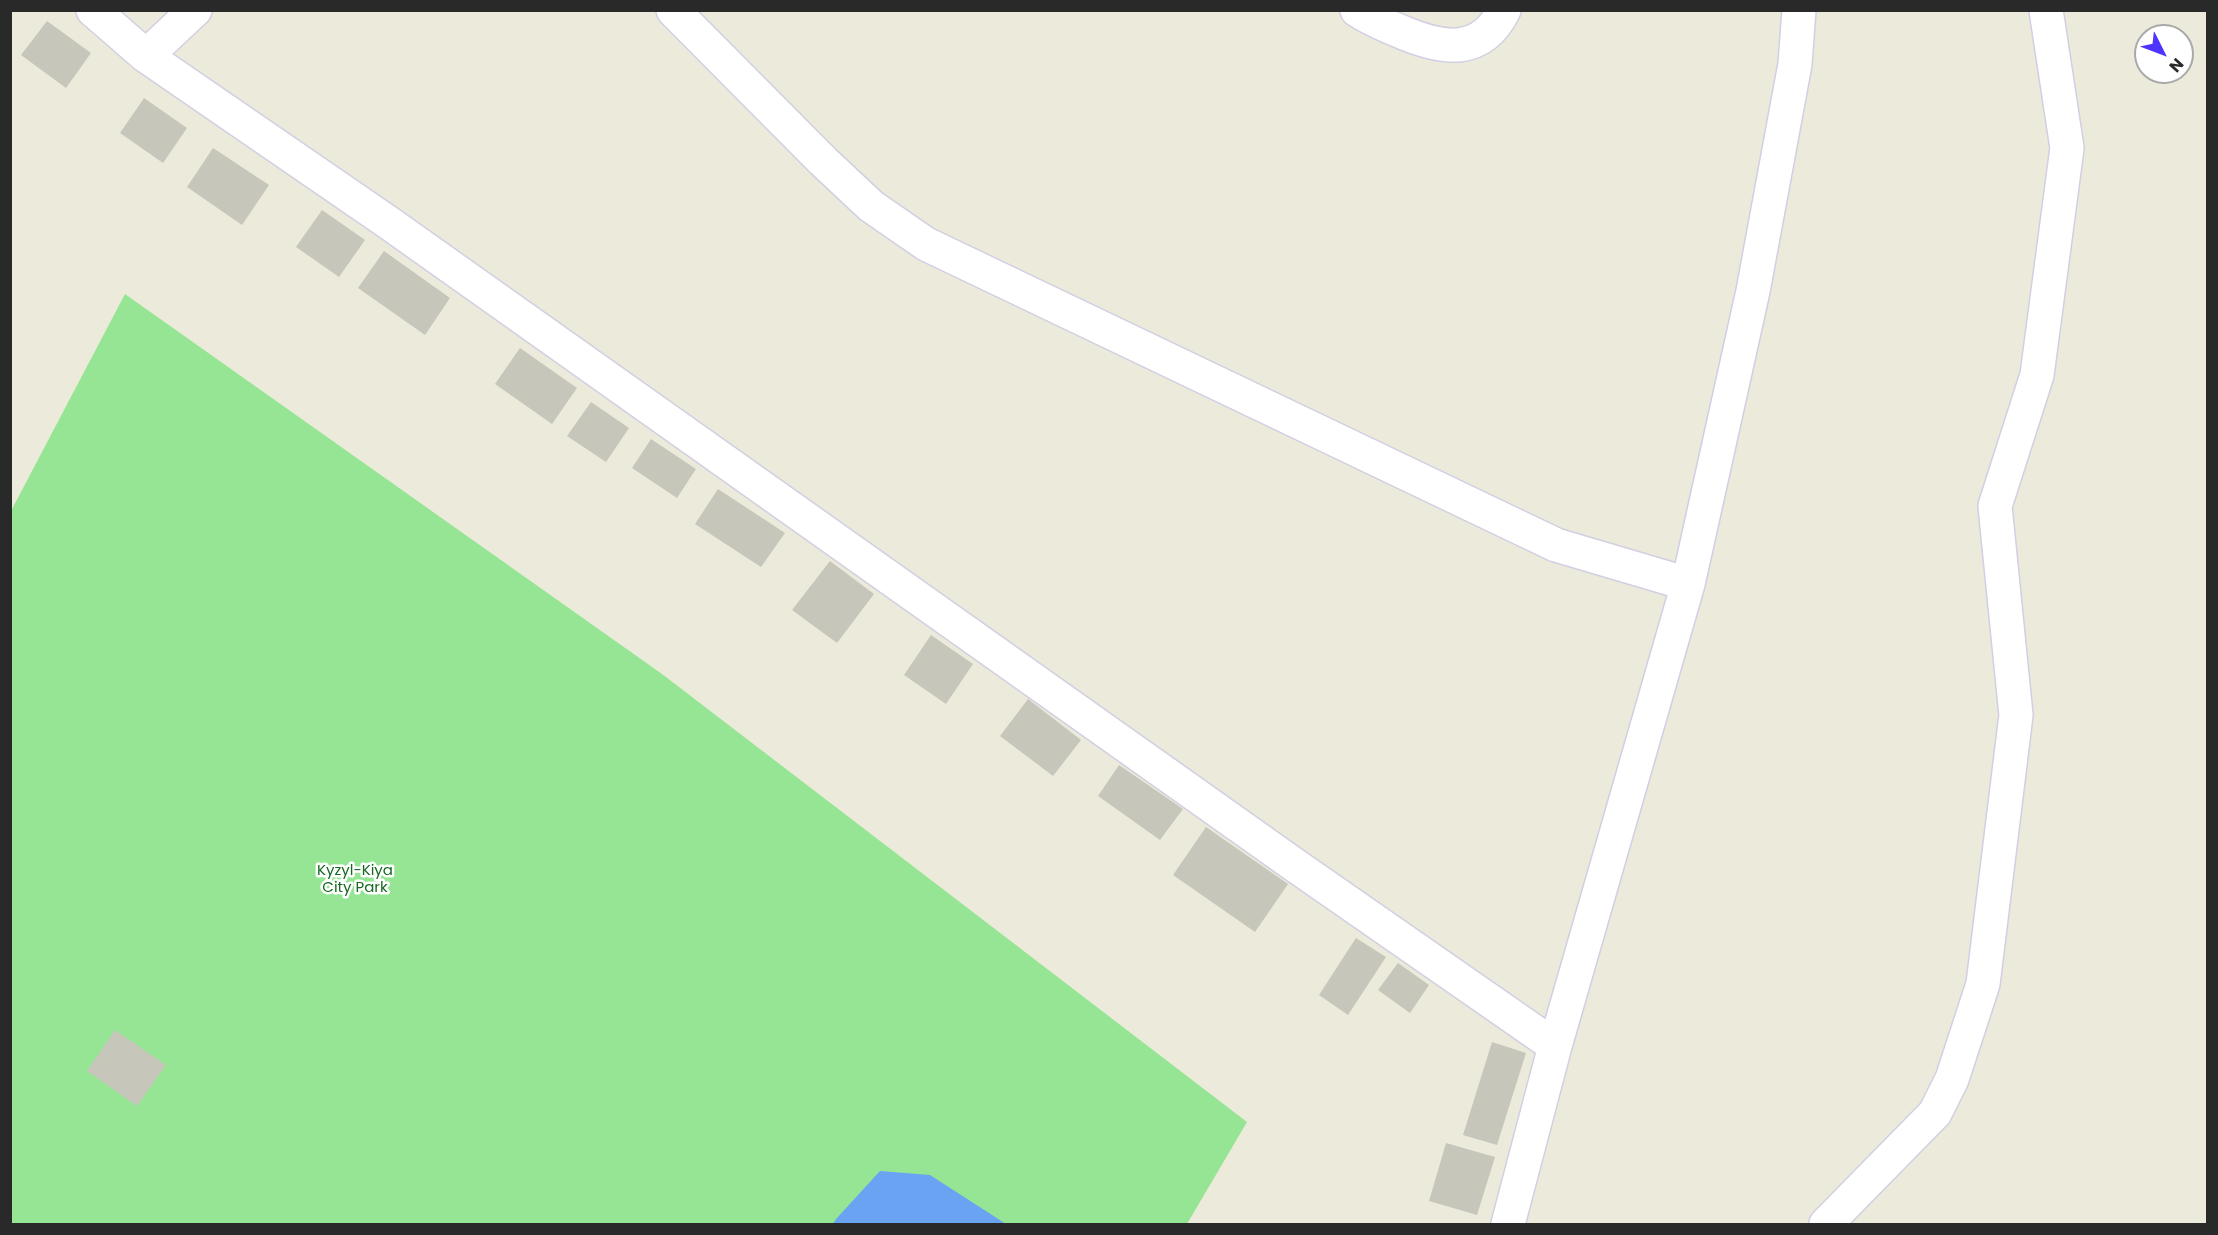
<!DOCTYPE html>
<html>
<head>
<meta charset="utf-8">
<style>
  body { margin:0 }
  #map { position:relative; width:2218px; height:1235px; overflow:hidden; background:#eceada; font-family:Poppins,sans-serif }
  canvas { display:block }
  .frame { position:absolute; inset:0; border:12px solid #292929; pointer-events:none }
  .north { position:absolute; left:2134px; top:24px; width:60px; height:60px; box-sizing:border-box; background:#fff; border:2px solid #a9a9a9; border-radius:50%; rotate:132deg; font-size:16px; font-weight:700; line-height:24px; text-align:center; color:#292929 }
  .north::after { content:''; display:block; margin:auto; width:21px; height:27px; background:#4e34ff; clip-path:polygon(50% 0,100% 100%,50% 72%,0 100%) }
</style>
</head>
<body>
<div id="map">
<canvas width="2218" height="1235"></canvas>
<div class="frame"></div>
<div class="north">N</div>
</div>
<script>
const ctx = document.querySelector('canvas').getContext('2d');
ctx.lineJoin = 'round';
function paint(path, color) {
  ctx.fillStyle = color;
  ctx.fill(path, 'evenodd');
}
function strokePath(path, color, width, dash) {
  ctx.strokeStyle = color;
  ctx.lineWidth = width;
  ctx.lineCap = dash ? 'butt' : 'round';
  ctx.setLineDash(dash || []);
  ctx.stroke(path);
}
function label(font, color, halo, rows, align = 'center') {
  ctx.font = font + ' Poppins,sans-serif';
  ctx.lineWidth = 5;
  ctx.setLineDash([]);
  ctx.textBaseline = 'middle';
  ctx.strokeStyle = halo;
  ctx.fillStyle = color;
  for (const [text, x, y, turn = 0] of rows) {
    ctx.save();
    ctx.translate(x, y);
    ctx.rotate((+turn || 0) * Math.PI / 180);
    ctx.textAlign = isNaN(turn) ? turn : align;
    if (halo) ctx.strokeText(text, 0, 0);
    ctx.fillText(text, 0, 0);
    ctx.restore();
  }
}
const green = new Path2D(`
  M 125,294 L 662,674 L 1247,1122 L 1187,1224 L 11,1224 L 11,511 Z`);
const water = new Path2D(`
  M 880,1171 L 930,1175 L 1006,1224 L 833,1224 L 836,1219 Z`);
const building = new Path2D(`
  M 47,21 L 91,53 L 66,88 L 21,55 Z
  M 144,98 L 187,128 L 163,163 L 120,133 Z
  M 213,148 L 269,185 L 242,225 L 187,187 Z
  M 322,210 L 365,240 L 339,277 L 296,247 Z
  M 384,251 L 450,298 L 425,335 L 358,288 Z
  M 520,348 L 577,388 L 552,424 L 495,384 Z
  M 591,402 L 629,428 L 606,462 L 567,436 Z
  M 651,439 L 696,469 L 677,498 L 632,468 Z
  M 718,489 L 785,533 L 761,567 L 695,524 Z
  M 830,561 L 874,594 L 837,643 L 792,610 Z
  M 931,635 L 973,664 L 946,704 L 904,675 Z
  M 1028,699 L 1081,740 L 1053,776 L 1000,736 Z
  M 1119,765 L 1183,809 L 1160,840 L 1098,796 Z
  M 1206,827 L 1288,884 L 1255,932 L 1173,875 Z
  M 1356,938 L 1386,957 L 1348,1015 L 1319,995 Z
  M 1398,963 L 1429,985 L 1410,1013 L 1378,990 Z
  M 115,1030 L 166,1065 L 137,1106 L 87,1071 Z
  M 1492,1042 L 1526,1053 L 1497,1145 L 1463,1135 Z
  M 1446,1143 L 1495,1157 L 1477,1215 L 1429,1201 Z`);
const minor = new Path2D(`
  M 93,10 L 146,56 L 389,223 L 1296,866 L 1555,1046
  M 673,10 L 823,161 L 871,206 L 926,244 L 1556,545 L 1688,584
  M 1357,10 C 1372,20 1387,26 1404,33 C 1443,49 1481,56 1504,10
  M 146,56 L 195,10
  M 1508,1224 L 1555,1046 L 1688,584 L 1753,291 L 1795,64 L 1799,10
  M 1826,1224 L 1935,1113 L 1952,1079 L 1983,984 L 2016,715 L 1995,506 L 2037,375 L 2067,148 L 2046,10`);
const parkNames = [
  ["Kyzyl-Kiya",355,871],
  ["City Park",355,888]
];
paint(green, '#96e594');
paint(water, '#69a3f2');
paint(building, '#c7c6ba');
strokePath(minor, '#d2cfe3', 36);
strokePath(minor, '#fff', 33);
label('15px', '#176820', '#fff', parkNames);
</script>
</body>
</html>
